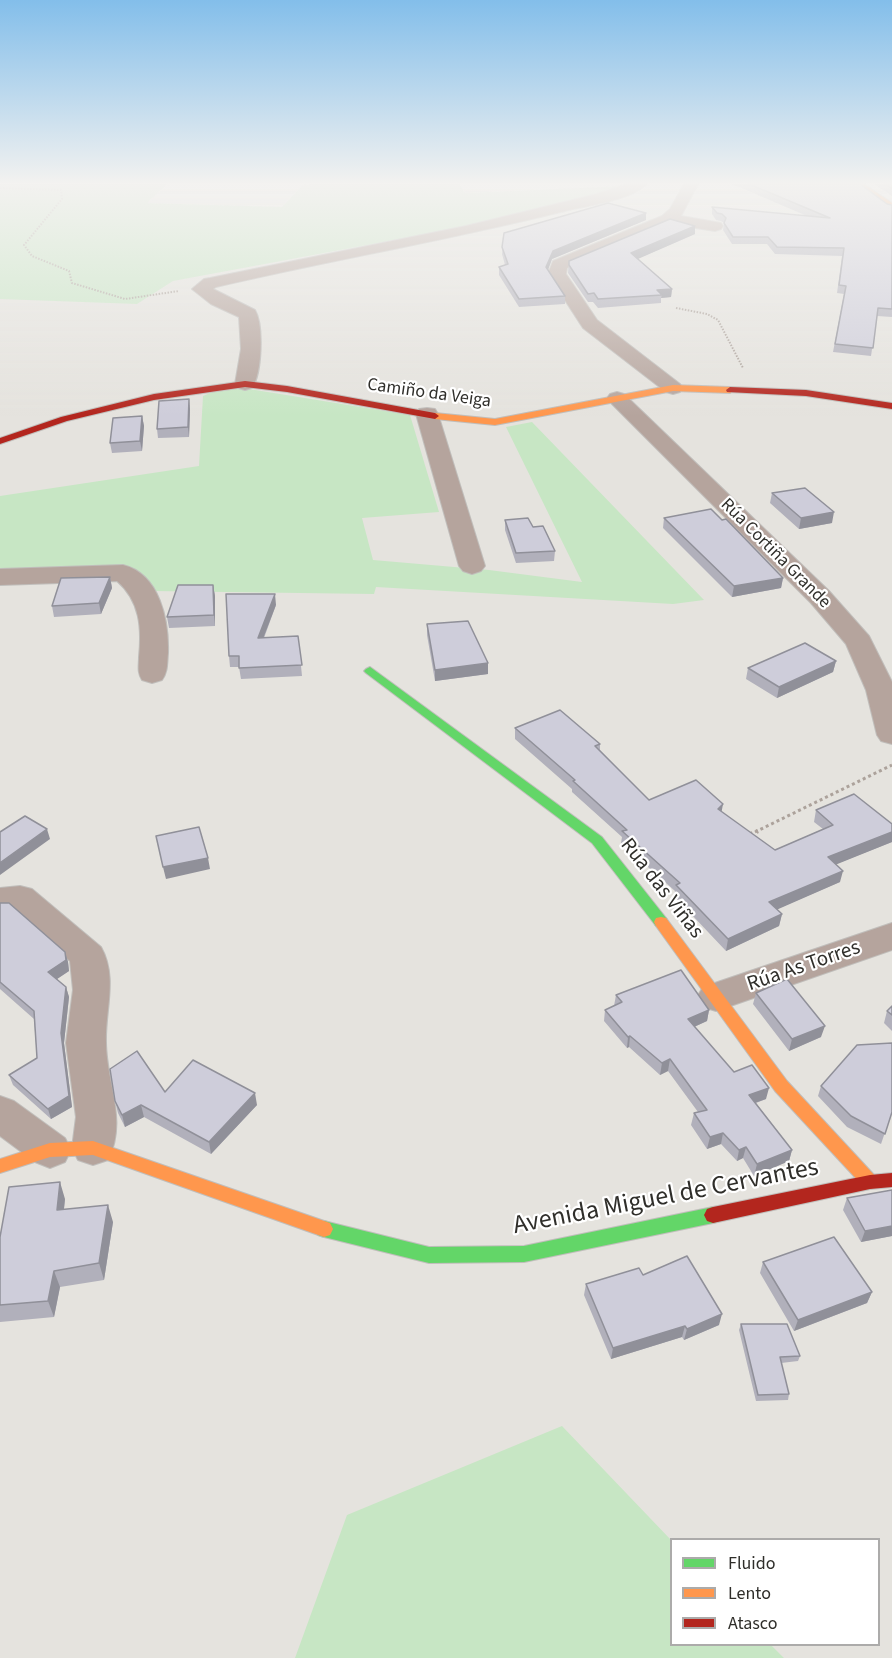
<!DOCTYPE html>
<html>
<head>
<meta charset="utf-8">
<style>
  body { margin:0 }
  #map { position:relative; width:892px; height:1658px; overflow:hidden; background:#e5e3de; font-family:"Source Sans 3",sans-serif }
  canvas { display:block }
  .legend { position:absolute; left:670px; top:1538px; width:210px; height:108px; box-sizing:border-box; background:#fff; border:2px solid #acabaa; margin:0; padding:8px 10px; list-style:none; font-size:18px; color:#2f2e2a }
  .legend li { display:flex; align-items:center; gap:12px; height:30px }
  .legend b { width:30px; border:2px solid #acabaa }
</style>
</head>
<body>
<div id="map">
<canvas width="892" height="1658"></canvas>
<ul class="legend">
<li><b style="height:8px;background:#63d668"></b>Fluido</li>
<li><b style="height:8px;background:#ff974d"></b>Lento</li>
<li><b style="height:8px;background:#b3261e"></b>Atasco</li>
</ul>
</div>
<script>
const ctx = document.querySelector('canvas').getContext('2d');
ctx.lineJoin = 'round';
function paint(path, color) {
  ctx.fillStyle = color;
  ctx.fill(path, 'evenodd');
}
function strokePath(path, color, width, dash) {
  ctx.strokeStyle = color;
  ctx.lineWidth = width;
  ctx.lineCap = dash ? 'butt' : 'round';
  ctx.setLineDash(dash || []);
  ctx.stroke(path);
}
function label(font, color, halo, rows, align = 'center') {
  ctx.font = font + ' "Source Sans 3",sans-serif';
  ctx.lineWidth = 4.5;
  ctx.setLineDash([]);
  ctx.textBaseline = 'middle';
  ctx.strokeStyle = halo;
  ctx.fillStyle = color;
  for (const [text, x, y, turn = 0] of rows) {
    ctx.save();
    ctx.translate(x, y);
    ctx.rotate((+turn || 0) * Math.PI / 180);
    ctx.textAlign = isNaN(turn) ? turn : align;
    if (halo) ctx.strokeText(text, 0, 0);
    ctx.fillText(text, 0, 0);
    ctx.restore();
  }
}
const green = new Path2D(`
  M 0,184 L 167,184 L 147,203 L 282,207 L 303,185 L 312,184 L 459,184 L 465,193 L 627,186 L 486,223 L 173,281 L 137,304 L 0,299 Z
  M 243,388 L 410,415 L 439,512 L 362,518 L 373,560 L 489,570 L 582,582 L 506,427 L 532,422 L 704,600 L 673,604 L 376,587 L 374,594 L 152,591 L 144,577 L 0,572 L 0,496 L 199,466 L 203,396 L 212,392 Z
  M 562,1426 L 671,1540 L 672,1644 L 771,1645 L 784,1658 L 295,1658 L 347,1515 Z`);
const pathFar2 = new Path2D(`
  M 0,188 L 61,190 L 62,199 L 24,245 L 32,256 L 69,271 L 72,283 L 125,299 L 179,291
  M 676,308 L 707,314 L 718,320 L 743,368`);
const pathFar1 = new Path2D(`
  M 755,832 L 892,765`);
const path = new Path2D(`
  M 749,835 L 758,831`);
const street = new Path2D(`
  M 627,184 L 646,184 C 633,200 585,206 565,211 C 449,240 332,260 216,287 L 213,289 L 255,310 C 264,325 262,374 252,388 L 245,390 L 238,388 L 235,384 L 241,349 L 239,317 L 211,304 L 192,289 L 204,279 L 210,278 L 466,226 L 593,195 Z
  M 684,184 L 698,184 L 681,216 L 721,223 L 723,226 L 721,229 L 715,231 L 670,224 L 567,268 L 566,274 L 597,320 L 680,384 L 683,388 L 680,392 L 673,394 L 666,392 L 583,328 L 548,274 L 553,261 L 662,216 L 670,209 Z
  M 617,392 L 624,394 L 829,591 L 869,636 L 892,682 L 892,744 L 881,741 L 877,735 L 866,690 L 846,644 L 811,603 L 610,402 L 607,398 L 610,394 Z
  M 427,408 L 435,409 L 438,414 L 485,566 L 481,571 L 472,574 L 463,571 L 459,566 L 416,414 L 419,409 Z
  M 123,565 C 160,574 169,621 168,653 C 167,663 168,672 162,680 L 152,683 L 142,680 C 137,672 139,666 139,657 C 142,628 140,601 117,581 L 0,585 L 0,569 Z
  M 20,886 L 32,889 L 101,947 C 118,977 105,1010 106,1042 C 106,1083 128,1121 108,1160 L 93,1165 L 78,1160 L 72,1148 L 76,1117 L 66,1043 L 73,990 L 70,961 L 13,911 L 0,912 L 0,888 Z
  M 892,923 L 892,950 L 716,1011 L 703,1007 L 697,997 L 703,987 Z
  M 0,1096 L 14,1101 L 65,1138 L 71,1150 L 65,1162 L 50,1168 L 35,1162 L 0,1136 Z`);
const fast = new Path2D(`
  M 370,667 L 602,837 L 666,918 L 668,922 L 666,926 L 656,926 L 592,843 L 366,673 L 364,671 L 366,669 Z
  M 713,1207 L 719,1209 L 722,1215 L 719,1221 L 713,1223 L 524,1262 L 429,1263 L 324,1237 L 318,1235 L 315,1229 L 318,1223 L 324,1221 L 429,1247 L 524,1246 Z`);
const slow = new Path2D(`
  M 857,184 L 864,184 L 892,203 L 892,208 Z
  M 673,385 L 730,387 L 734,390 L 730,393 L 673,391 L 495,425 L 435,419 L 431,416 L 435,413 L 495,419 Z
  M 661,917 L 666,918 L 787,1081 L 876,1177 L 879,1182 L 876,1187 L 870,1189 L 864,1187 L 775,1091 L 656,926 L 654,922 L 656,918 Z
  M 93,1141 L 330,1223 L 333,1229 L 330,1235 L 324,1237 L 93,1155 L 50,1157 L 0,1173 L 0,1159 L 50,1143 Z`);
const jam = new Path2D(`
  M 245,381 L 287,386 L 435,413 L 439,416 L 435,419 L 287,392 L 245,387 L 154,400 L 67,421 L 0,444 L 0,438 L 61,417 L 154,394 Z
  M 730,387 L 806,390 L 892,403 L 892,409 L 806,396 L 727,392 L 726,390 Z
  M 892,1173 L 892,1187 L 870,1189 L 713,1223 L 707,1221 L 704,1215 L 707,1209 L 713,1207 L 870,1175 Z`);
const wall = new Path2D(`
  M 732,184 L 860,184 L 887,204 L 892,205 L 892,317 L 877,316 L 871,356 L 833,352 L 844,294 L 837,293 L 842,256 L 775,254 L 767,244 L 732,244 L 723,230 L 724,223 L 721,221 L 716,220 L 712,214 L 712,207 L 807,216 Z
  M 874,184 L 892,184 L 892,196 Z
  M 646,220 L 552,259 L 548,270 L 565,296 L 565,304 L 519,307 L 499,275 L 499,267 L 505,265 L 502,254 L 504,233 Z
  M 695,226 L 695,234 L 637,259 L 672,289 L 671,297 L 661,298 L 661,303 L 598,308 L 593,302 L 588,302 L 568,273 L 569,261 Z
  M 189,399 L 190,409 L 189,437 L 158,438 L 157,429 Z
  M 142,416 L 144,426 L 142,451 L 112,453 L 110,443 Z
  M 772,493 L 832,523 L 799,529 L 770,503 Z
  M 664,518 L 783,578 L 781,588 L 732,597 L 663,528 Z
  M 505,520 L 555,551 L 554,561 L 516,563 L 505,530 Z
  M 110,577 L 112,588 L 101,614 L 54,617 L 52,606 Z
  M 213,585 L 215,596 L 215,626 L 169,628 L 167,617 Z
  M 276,605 L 264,638 L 298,636 L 302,676 L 241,679 L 239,667 L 230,667 L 229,656 Z
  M 427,624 L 488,674 L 435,681 L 427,635 Z
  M 836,661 L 833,672 L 777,698 L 746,679 L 748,668 Z
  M 515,728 L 600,744 L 600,750 L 649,800 L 722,812 L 775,850 L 823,829 L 814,822 L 816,810 L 892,824 L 892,842 L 836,864 L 840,882 L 777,909 L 782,914 L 779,926 L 726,951 L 674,896 L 675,891 L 621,843 L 622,837 L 572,792 L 572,789 L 515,739 Z
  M 0,903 L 65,952 L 68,962 L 69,971 L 57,979 L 66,987 L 69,997 L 64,1043 L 72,1107 L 51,1119 L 13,1085 L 9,1075 L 37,1058 L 34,1019 L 0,989 Z
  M 756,993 L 821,1037 L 789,1051 L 753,1004 Z
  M 616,995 L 709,1010 L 707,1021 L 694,1027 L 734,1072 L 766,1099 L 756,1103 L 792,1150 L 789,1161 L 754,1176 L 743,1158 L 737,1161 L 721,1144 L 707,1149 L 691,1125 L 694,1113 L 698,1112 L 668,1071 L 660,1075 L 629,1047 L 627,1048 L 604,1021 L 605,1010 L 614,1006 Z
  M 892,1006 L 892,1031 L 884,1023 L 887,1011 Z
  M 821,1086 L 892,1112 L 881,1144 L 847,1127 L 818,1096 Z
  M 165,1092 L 257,1105 L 211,1154 L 144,1117 L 125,1127 L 118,1113 L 115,1101 Z
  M 892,1190 L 892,1236 L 861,1242 L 843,1210 L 847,1198 Z
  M 65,1199 L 64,1209 L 113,1222 L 104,1280 L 60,1287 L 54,1317 L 0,1322 L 0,1237 Z
  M 763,1262 L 872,1292 L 867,1303 L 794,1331 L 760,1273 Z
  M 643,1275 L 719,1325 L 684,1340 L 682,1337 L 611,1359 L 584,1295 L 586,1284 Z
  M 741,1324 L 800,1356 L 798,1361 L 781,1363 L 789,1394 L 788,1400 L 756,1401 L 739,1330 Z`);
const shadedWall = new Path2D(`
  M 646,213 L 646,220 L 552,259 L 546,275 L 546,267 L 553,251 Z
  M 695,226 L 695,234 L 631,262 L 631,253 Z
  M 672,289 L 671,297 L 661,298 L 662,295 L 657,290 Z
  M 189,399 L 190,409 L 189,437 L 188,427 Z
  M 142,416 L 144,426 L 142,451 L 140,441 Z
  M 834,512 L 832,523 L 799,529 L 801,518 Z
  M 110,577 L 112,588 L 101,614 L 99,603 Z
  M 783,578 L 781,588 L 732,597 L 734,586 Z
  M 213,585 L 215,596 L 215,626 L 214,615 Z
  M 275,594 L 276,605 L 259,649 L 258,638 Z
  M 836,661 L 833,672 L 777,698 L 779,687 Z
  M 488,663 L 488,674 L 435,681 L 435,670 Z
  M 723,804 L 721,815 L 718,809 Z
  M 47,829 L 50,839 L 0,875 L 0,863 Z
  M 892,832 L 892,842 L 825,869 L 828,857 Z
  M 208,858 L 210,869 L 166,879 L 163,867 Z
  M 843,871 L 840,882 L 767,914 L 769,902 Z
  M 782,914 L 779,926 L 726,951 L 728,939 Z
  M 65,952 L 68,962 L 69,971 L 51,983 L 48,972 Z
  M 66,987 L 69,997 L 64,1043 L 72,1107 L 51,1119 L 48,1109 L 61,1033 Z
  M 709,1010 L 707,1021 L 685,1031 L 688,1019 Z
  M 825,1026 L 821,1037 L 789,1051 L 792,1039 Z
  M 630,1036 L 629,1047 L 627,1048 L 628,1037 Z
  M 670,1059 L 668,1071 L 660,1075 L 662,1063 Z
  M 769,1088 L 766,1099 L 746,1106 L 749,1095 Z
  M 255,1093 L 257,1105 L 211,1154 L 209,1142 Z
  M 141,1105 L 144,1117 L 125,1127 L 122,1115 Z
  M 723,1133 L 721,1144 L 707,1149 L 710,1137 Z
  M 746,1147 L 743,1158 L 737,1161 L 739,1150 Z
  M 792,1150 L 789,1161 L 754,1176 L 757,1164 Z
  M 60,1182 L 65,1199 L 62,1226 L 57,1210 Z
  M 108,1205 L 113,1222 L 104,1280 L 99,1263 Z
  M 892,1226 L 892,1236 L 861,1242 L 865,1231 Z
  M 54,1271 L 60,1287 L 54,1317 L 48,1301 Z
  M 872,1292 L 867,1303 L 794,1331 L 798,1320 Z
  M 722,1314 L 719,1325 L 684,1340 L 687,1329 Z
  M 685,1326 L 682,1337 L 611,1359 L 613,1348 Z`);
const building = new Path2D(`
  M 749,184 L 860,184 L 887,204 L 892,205 L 892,309 L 878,308 L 873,348 L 835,344 L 846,286 L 839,285 L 844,248 L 777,247 L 768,237 L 733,237 L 724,223 L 726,218 L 722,214 L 717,213 L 712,207 L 830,218 Z
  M 885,184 L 892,184 L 892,189 Z
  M 608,203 L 646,213 L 553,251 L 546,267 L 565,296 L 519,299 L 499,267 L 508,264 L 502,247 L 504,233 Z
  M 670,219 L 695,226 L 631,253 L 672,289 L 657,290 L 662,295 L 598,299 L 594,293 L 588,294 L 569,265 L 569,261 Z
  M 189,399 L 188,427 L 157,429 L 159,401 Z
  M 142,416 L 140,441 L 110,443 L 113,418 Z
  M 805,488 L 834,512 L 801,518 L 772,493 Z
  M 711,509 L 722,520 L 726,519 L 783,578 L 734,586 L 664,518 Z
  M 528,518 L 533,527 L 543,526 L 555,551 L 516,553 L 505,520 Z
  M 110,577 L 99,603 L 52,606 L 61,578 Z
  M 178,585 L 213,585 L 214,615 L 167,617 Z
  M 226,594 L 275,594 L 258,638 L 298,636 L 302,665 L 239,668 L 239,656 L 229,656 Z
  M 468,621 L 488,663 L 435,670 L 427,624 Z
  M 805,643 L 836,661 L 779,687 L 748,668 Z
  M 560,710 L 600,744 L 595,746 L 649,800 L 696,780 L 723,804 L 718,809 L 775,850 L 833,825 L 816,810 L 854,794 L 892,824 L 892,832 L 828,857 L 843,871 L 769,902 L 782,914 L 728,939 L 676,885 L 680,883 L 622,831 L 627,830 L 573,781 L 575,780 L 515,728 Z
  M 25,816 L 47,829 L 0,863 L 0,832 Z
  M 199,827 L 208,858 L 163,867 L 156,836 Z
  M 0,903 L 9,903 L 65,952 L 66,960 L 48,972 L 66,987 L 61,1033 L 69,1096 L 48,1109 L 9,1075 L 37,1058 L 34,1011 L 0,982 Z
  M 681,970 L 709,1010 L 688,1019 L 734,1072 L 752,1065 L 769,1088 L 749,1095 L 792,1150 L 757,1164 L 746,1147 L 739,1150 L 723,1133 L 710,1137 L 694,1113 L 707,1110 L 670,1059 L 662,1063 L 630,1036 L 628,1037 L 605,1010 L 622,1002 L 616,995 Z
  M 787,979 L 825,1026 L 792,1039 L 756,993 Z
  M 892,1006 L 892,1015 L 887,1011 Z
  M 892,1043 L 892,1112 L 885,1134 L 851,1116 L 821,1086 L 857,1045 Z
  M 137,1051 L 165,1092 L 193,1060 L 255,1093 L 209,1142 L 141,1105 L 122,1115 L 115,1101 L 110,1069 Z
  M 60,1182 L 57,1210 L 108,1205 L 99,1263 L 54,1271 L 48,1301 L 0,1305 L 0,1237 L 9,1187 Z
  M 892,1190 L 892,1226 L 865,1231 L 847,1198 Z
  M 834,1237 L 872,1292 L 798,1320 L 763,1262 Z
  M 687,1256 L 722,1314 L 687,1329 L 685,1326 L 613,1348 L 586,1284 L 639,1268 L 643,1275 Z
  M 741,1324 L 787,1324 L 800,1356 L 780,1357 L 789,1394 L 758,1395 Z`);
const farStreetnames = [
  ["Camiño da Veiga",429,394,8],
  ["Rúa Cortiña Grande",775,554,45]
];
const streetNames = [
  ["Rúa das Viñas",661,889,52],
  ["Rúa As Torres",804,967,-19]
];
const nearStreetnames = [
  ["Avenida Miguel de Cervantes",666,1198,-11]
];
paint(green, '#c7e6c4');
strokePath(street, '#c0bebb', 2);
strokePath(fast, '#c0bebb', 2);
strokePath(slow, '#c0bebb', 2);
strokePath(jam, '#c0bebb', 2);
strokePath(pathFar2, '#aca29b', 2, [1.5, 1.5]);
strokePath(pathFar1, '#aca29b', 3, [3, 3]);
strokePath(path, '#aca29b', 4.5, [4, 4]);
paint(street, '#b5a49d');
paint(fast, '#63d668');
paint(slow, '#ff974d');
paint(jam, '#b3261e');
paint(wall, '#b1b0bb');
paint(shadedWall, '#909099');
paint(building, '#cecdda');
strokePath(building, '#909099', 1.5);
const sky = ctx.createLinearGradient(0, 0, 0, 416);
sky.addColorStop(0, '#83beea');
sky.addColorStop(0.44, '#f3f2f0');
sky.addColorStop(1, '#f3f2f000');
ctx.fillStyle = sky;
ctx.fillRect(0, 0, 892, 416);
label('18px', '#2f2e2a', '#fff', farStreetnames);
label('21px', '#2f2e2a', '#fff', streetNames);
label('26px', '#2f2e2a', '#fff', nearStreetnames);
</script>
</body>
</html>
